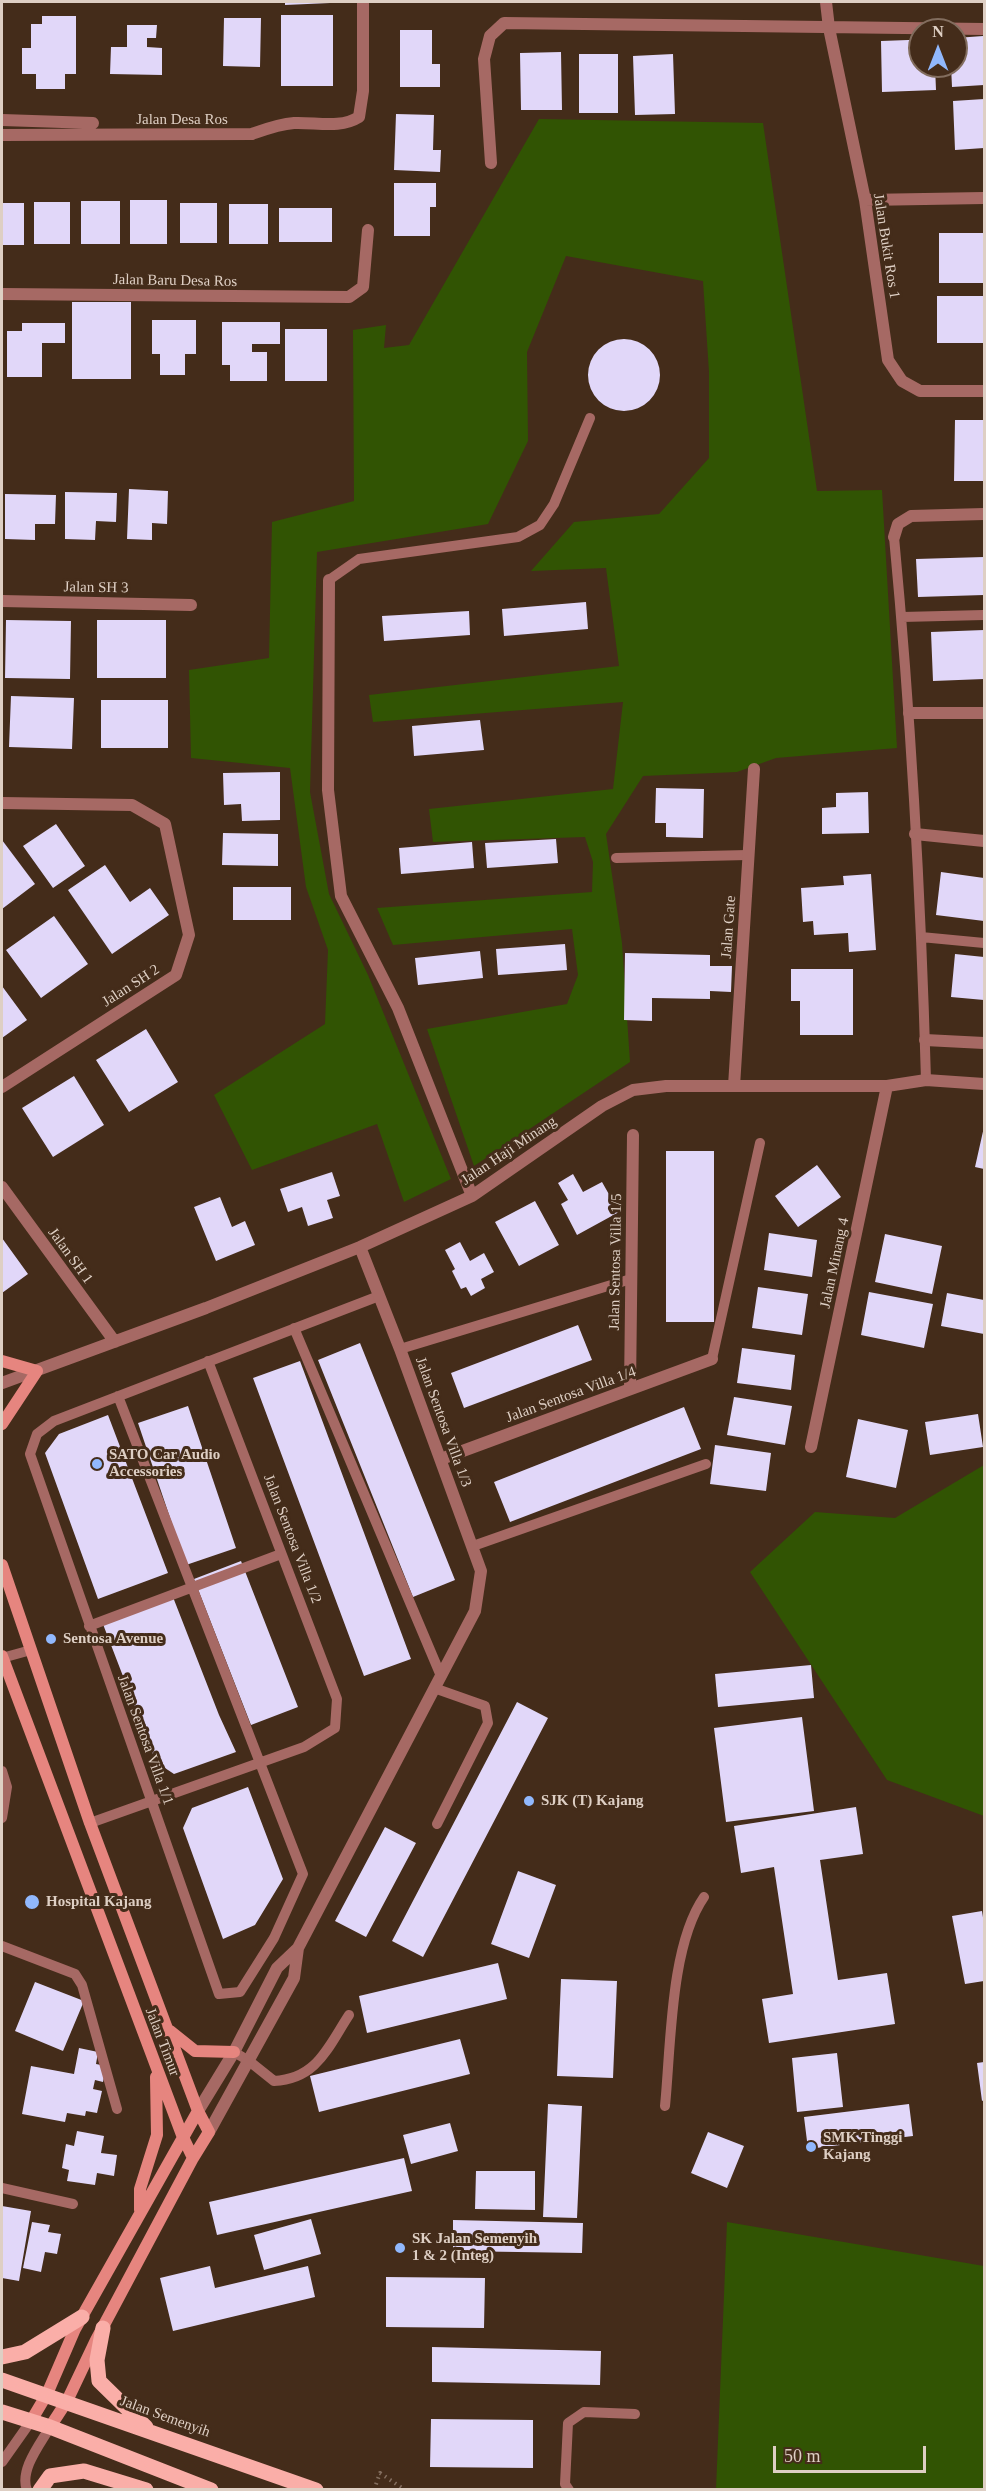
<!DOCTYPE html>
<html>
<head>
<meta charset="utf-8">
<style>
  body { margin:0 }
  #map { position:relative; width:986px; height:2491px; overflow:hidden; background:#442c1a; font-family:Georgia,serif }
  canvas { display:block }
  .frame { position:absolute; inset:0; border:3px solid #decfc4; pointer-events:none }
  .north { position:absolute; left:908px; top:18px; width:60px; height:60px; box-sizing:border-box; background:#442c1a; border:2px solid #826d5e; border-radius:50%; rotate:0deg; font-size:16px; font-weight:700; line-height:24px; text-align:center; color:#decfc4 }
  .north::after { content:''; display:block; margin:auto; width:21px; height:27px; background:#91b8fd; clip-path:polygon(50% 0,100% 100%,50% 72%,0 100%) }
  .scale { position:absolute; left:773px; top:2446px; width:153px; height:27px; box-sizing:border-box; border:3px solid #decfc4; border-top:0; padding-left:8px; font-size:18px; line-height:21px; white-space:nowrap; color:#decfc4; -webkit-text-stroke:4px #442c1a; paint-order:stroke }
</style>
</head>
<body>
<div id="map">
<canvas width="986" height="2491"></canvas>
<div class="frame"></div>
<div class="north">N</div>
<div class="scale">50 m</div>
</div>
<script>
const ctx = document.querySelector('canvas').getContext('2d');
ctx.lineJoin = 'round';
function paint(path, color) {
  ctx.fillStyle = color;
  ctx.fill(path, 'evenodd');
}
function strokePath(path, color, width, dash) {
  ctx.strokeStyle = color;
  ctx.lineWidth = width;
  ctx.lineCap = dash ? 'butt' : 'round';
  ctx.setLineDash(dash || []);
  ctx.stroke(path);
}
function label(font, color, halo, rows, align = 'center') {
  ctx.font = font + ' Georgia,serif';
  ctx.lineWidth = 6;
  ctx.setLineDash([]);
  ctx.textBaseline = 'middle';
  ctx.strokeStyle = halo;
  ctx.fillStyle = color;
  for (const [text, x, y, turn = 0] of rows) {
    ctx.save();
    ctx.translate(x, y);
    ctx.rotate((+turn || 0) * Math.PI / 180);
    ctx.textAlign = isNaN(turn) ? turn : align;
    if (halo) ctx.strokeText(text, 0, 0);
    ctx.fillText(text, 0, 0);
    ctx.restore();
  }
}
const green = new Path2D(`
  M 539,119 L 763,123 L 817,491 L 882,490 L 897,748 L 776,758 L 737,772 L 643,776 L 606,834 L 622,943 L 630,1062 L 474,1166 L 427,1029 L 567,1004 L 578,975 L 572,929 L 393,945 L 377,908 L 592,892 L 593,862 L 585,837 L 433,842 L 429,809 L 613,789 L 623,702 L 373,722 L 369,695 L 619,666 L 606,568 L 531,571 L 574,522 L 659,514 L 709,458 L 709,372 L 703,281 L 566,256 L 527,352 L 528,441 L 488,524 L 317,552 L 310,792 L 329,894 L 368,975 L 451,1179 L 404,1202 L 377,1124 L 252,1170 L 214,1095 L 325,1024 L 328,950 L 306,887 L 290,768 L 191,758 L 189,670 L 269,658 L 272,522 L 354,501 L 353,330 L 386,325 L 384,348 L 409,345 Z
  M 984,1465 L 984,1816 L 887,1780 L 750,1572 L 815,1512 L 895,1518 Z
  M 727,2222 L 984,2266 L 984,2489 L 716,2489 Z`);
const building = new Path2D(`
  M 285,2 L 330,2 L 330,3 L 285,5 Z
  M 281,15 L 333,15 L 333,86 L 281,86 Z
  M 42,16 L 76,16 L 76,74 L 65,74 L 65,89 L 36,89 L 36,74 L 22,74 L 22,48 L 31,48 L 31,24 L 42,24 Z
  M 224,18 L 261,18 L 260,67 L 223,66 Z
  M 127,25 L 157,25 L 156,38 L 147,38 L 147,47 L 162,48 L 162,75 L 110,74 L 111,47 L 127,47 Z
  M 400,30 L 432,30 L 432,64 L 440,64 L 440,87 L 400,87 Z
  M 983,36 L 984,36 L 984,85 L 952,87 L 951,66 L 956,66 L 956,38 Z
  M 908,40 L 920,40 L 920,66 L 935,66 L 936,90 L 882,92 L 881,41 Z
  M 561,52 L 562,110 L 521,110 L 520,53 Z
  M 579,54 L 618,54 L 618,113 L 579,113 Z
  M 673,54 L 675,114 L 635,115 L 633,56 Z
  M 984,99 L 984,148 L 955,150 L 953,101 Z
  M 396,114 L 434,115 L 433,150 L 441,150 L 440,172 L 394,170 Z
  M 394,183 L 436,183 L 436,207 L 430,207 L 430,236 L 394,236 Z
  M 130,200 L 167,200 L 167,244 L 130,244 Z
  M 81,201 L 120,201 L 120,244 L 81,244 Z
  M 34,202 L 70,202 L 70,244 L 34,244 Z
  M 2,203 L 24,203 L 24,245 L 2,245 Z
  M 180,203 L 217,203 L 217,243 L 180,243 Z
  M 229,204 L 268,204 L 268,244 L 229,244 Z
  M 279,208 L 332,208 L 332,242 L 279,242 Z
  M 939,233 L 984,233 L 984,283 L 939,283 Z
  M 937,296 L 984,296 L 984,343 L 937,343 Z
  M 72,302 L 131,302 L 131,379 L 72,379 Z
  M 152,320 L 196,320 L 196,354 L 185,354 L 185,375 L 160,375 L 160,354 L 152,354 Z
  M 222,322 L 280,322 L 280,344 L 252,344 L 252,352 L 267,352 L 267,381 L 230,381 L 230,365 L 222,365 Z
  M 22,323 L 65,323 L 65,343 L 42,343 L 42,377 L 7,377 L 7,331 L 22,331 Z
  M 285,329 L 327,329 L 327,381 L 285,381 Z
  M588 375a36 36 0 1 1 72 0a36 36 0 1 1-72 0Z
  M 955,420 L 984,420 L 984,481 L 954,481 Z
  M 129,489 L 168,491 L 167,524 L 152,523 L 152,540 L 127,539 Z
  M 65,492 L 117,493 L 116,522 L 96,521 L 95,540 L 65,539 Z
  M 5,494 L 56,495 L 55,524 L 35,524 L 35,540 L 5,539 Z
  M 984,557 L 984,595 L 918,597 L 916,559 Z
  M 586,602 L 588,629 L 504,636 L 502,609 Z
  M 469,611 L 470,635 L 384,641 L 382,616 Z
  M 6,620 L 71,621 L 70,679 L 5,678 Z
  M 97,620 L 166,620 L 166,678 L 97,678 Z
  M 984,630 L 984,679 L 933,681 L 931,632 Z
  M 11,696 L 74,698 L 72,749 L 9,747 Z
  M 101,700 L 168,700 L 168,748 L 101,748 Z
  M 480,720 L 484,750 L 414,756 L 412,726 Z
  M 280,772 L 280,820 L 242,821 L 241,804 L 224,805 L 223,773 Z
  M 656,788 L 704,789 L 703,838 L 666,837 L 666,823 L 655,823 Z
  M 868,792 L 869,833 L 822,834 L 822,808 L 836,807 L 836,793 Z
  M 56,824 L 85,866 L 53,888 L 23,846 Z
  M 223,833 L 278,834 L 278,866 L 222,865 Z
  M 556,839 L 558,863 L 487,868 L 485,843 Z
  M 2,840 L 35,884 L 2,909 Z
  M 472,842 L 474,868 L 401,874 L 399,848 Z
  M 105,865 L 130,902 L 150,888 L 169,915 L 112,954 L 68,890 Z
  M 941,872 L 984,878 L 984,921 L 936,915 Z
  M 871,874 L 876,950 L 849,952 L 848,933 L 814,935 L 813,921 L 803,922 L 801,888 L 844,885 L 843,876 Z
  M 233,887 L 291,887 L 291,920 L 233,920 Z
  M 54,916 L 88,964 L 41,998 L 6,950 Z
  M 565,944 L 567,970 L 498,975 L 496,949 Z
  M 480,951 L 483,978 L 418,985 L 415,958 Z
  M 625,953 L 710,955 L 710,966 L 732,966 L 731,992 L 710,991 L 710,999 L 652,998 L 652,1021 L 624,1020 Z
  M 955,954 L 984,957 L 984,1000 L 951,997 Z
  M 791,969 L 853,969 L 853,1035 L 800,1035 L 800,1001 L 791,1001 Z
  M 2,986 L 27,1020 L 2,1038 Z
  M 146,1029 L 178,1082 L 129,1112 L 96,1060 Z
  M 74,1076 L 104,1125 L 53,1157 L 22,1108 Z
  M 984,1127 L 984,1169 L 975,1167 Z
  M 666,1151 L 714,1151 L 714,1322 L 666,1322 Z
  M 817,1165 L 841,1197 L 798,1227 L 775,1196 Z
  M 332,1172 L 340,1196 L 327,1200 L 333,1218 L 308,1226 L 302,1207 L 288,1212 L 280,1189 Z
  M 573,1174 L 583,1192 L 602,1182 L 619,1212 L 577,1235 L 561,1204 L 568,1200 L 558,1183 Z
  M 220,1197 L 232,1227 L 245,1221 L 255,1245 L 216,1261 L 194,1207 Z
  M 535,1201 L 559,1245 L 519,1266 L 495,1222 Z
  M 769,1233 L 817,1240 L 812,1277 L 764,1270 Z
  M 885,1234 L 942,1246 L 932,1294 L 875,1282 Z
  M 2,1238 L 28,1274 L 2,1293 Z
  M 460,1242 L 470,1261 L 484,1253 L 494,1272 L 481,1279 L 485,1288 L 471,1296 L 466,1287 L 461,1289 L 452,1271 L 455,1269 L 445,1250 Z
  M 758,1287 L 808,1294 L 802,1335 L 752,1328 Z
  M 869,1292 L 933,1304 L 924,1348 L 861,1335 Z
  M 947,1293 L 984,1300 L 984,1334 L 941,1326 Z
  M 578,1325 L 592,1360 L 464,1408 L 451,1373 Z
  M 360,1343 L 455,1580 L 413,1597 L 318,1360 Z
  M 742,1348 L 795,1355 L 791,1390 L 737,1383 Z
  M 300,1361 L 411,1659 L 364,1676 L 253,1378 Z
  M 734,1397 L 792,1406 L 785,1445 L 727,1435 Z
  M 188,1406 L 236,1548 L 186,1565 L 138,1423 Z
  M 684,1407 L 701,1449 L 510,1522 L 494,1482 Z
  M 978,1414 L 983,1447 L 930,1455 L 925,1422 Z
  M 108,1415 L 168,1573 L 98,1599 L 45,1453 L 59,1434 Z
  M 858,1419 L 908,1430 L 896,1488 L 846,1477 Z
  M 715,1445 L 771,1453 L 766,1491 L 710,1484 Z
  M 241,1561 L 298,1707 L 251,1725 L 194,1579 Z
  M 171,1592 L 219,1715 L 236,1752 L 174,1774 L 156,1762 L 101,1619 Z
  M 811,1665 L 814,1698 L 718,1707 L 715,1674 Z
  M 517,1702 L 548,1718 L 423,1957 L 392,1941 Z
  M 802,1717 L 814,1811 L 726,1822 L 714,1728 Z
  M 248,1787 L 283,1879 L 255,1925 L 223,1939 L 183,1828 L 192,1808 Z
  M 856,1807 L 863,1854 L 820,1860 L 838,1980 L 887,1973 L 895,2024 L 769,2043 L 762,1999 L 793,1994 L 774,1867 L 741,1873 L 734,1826 Z
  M 385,1827 L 416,1843 L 366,1937 L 335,1921 Z
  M 518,1871 L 556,1885 L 529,1958 L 491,1944 Z
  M 982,1911 L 984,1924 L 984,1981 L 965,1984 L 952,1916 Z
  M 498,1963 L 507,1999 L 367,2033 L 359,1996 Z
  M 561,1979 L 617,1981 L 613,2078 L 557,2076 Z
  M 35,1982 L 84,2001 L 63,2051 L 15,2031 Z
  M 460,2039 L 470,2074 L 319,2112 L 310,2076 Z
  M 79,2048 L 98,2052 L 96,2064 L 106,2066 L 103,2082 L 95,2080 L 93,2089 L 102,2091 L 97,2113 L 86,2111 L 85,2116 L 67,2113 L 65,2122 L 22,2114 L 31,2066 L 74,2074 Z
  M 837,2053 L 843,2107 L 797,2112 L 792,2058 Z
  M 984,2062 L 984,2100 L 982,2101 L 977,2063 Z
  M 548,2104 L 582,2106 L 577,2218 L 543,2217 Z
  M 909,2104 L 913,2136 L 808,2149 L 804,2117 Z
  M 450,2123 L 458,2151 L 411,2164 L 403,2135 Z
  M 77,2131 L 104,2136 L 101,2153 L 117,2155 L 114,2176 L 97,2173 L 95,2185 L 67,2181 L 69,2170 L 62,2168 L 66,2144 L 74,2146 Z
  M 708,2132 L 744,2146 L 727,2188 L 691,2173 Z
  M 404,2158 L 412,2191 L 217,2235 L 209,2202 Z
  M 476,2171 L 535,2171 L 535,2210 L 475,2209 Z
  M 2,2206 L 31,2211 L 19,2281 L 2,2278 Z
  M 311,2219 L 321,2254 L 264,2270 L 254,2235 Z
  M 453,2220 L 583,2223 L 582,2253 L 453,2251 Z
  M 32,2222 L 50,2225 L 48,2232 L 61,2234 L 57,2254 L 45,2252 L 41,2272 L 23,2268 Z
  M 210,2266 L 215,2288 L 308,2266 L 315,2297 L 173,2331 L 160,2278 Z
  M 386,2277 L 485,2278 L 484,2328 L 386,2327 Z
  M 432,2347 L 601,2351 L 600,2385 L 432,2382 Z
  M 431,2419 L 533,2420 L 533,2468 L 430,2467 Z`);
const path = new Path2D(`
  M 374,2490 L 380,2473 L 405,2490`);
const service = new Path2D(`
  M 894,537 C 911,717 921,899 926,1080
  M 329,580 L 359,559 L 518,537 L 540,525 L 554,504 L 590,418
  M 902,617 L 984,615
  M 616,858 L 748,855
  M 921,937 L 984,943
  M 294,1328 L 441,1676
  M 400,1349 L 631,1279
  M 712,1359 L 760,1143
  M 118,1396 L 303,1874 L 274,1938 L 240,1992 L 219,1994 L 30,1454 L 37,1434 L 54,1421 L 379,1296
  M 473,1546 L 706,1464
  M 89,1626 L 281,1554
  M 2,1658 L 31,1650
  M 434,1688 L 485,1706 L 488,1723 L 437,1824
  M 2,1771 L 7,1787 L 2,1818
  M 90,1823 L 304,1747 L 335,1728 L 337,1699 L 208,1361
  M 2,1946 L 75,1974 L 82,1985 L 117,2109
  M 234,2052 L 249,2061 L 274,2081 C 317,2079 328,2047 349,2015
  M 665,2106 C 671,2046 670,1946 704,1897
  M 2,2188 L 73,2204
  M 2,2462 L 31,2421
  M 27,2490 C 19,2470 41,2443 50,2427
  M 569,2490 L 565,2484 L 568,2423 L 584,2412 L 635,2414`);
const minor = new Path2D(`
  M 826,2 L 829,28 L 865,200 L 888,360 L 902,381 L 920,391 L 984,391
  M 2,120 L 93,123
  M 2,135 L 252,134 C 266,129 279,124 294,123 C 316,122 340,129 359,117 L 363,91 L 363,2
  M 491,163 L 484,59 L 490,36 L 504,23 L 984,29
  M 865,200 L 984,198
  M 2,294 L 349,297 L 363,287 L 368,230
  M 894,537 L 898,524 L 911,516 L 984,514
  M 329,580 L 328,790 L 341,896 L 398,1008 L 472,1196
  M 2,601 L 191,605
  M 909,713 L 984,713
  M 2,803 L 132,805 L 165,824 L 189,935 L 176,975 L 2,1087
  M 915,834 L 984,841
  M 925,1040 L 984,1043
  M 734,1086 L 754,769
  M 2,1187 L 115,1342
  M 2,1383 L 206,1308 L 360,1247 L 472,1196 L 602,1106 L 633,1090 L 666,1086 L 887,1086 L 926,1080 L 984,1084
  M 630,1389 L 633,1135
  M 811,1447 L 887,1086
  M 441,1459 L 712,1359
  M 198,2111 L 234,2052 L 277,1968 L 298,1948 L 475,1611 L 481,1571 L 400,1349 L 360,1247
  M 209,2132 L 294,1978 L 298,1948`);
const secondary = new Path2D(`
  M 2,1361 L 37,1371 L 2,1424
  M 2,1565 L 90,1823 L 198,2111 L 209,2132 L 193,2158 L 96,2340 L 67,2401 L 50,2427
  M 2,1656 L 182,2135 L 193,2158
  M 170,2031 L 195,2051 L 234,2052
  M 140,2210 L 140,2189 L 157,2135 L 156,2077
  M 31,2421 L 47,2394 L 75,2329 L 198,2111`);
const primary = new Path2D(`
  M 103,2328 L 97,2360 L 99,2381 L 146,2427
  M 2,2357 L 25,2352 L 82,2317
  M 2,2380 L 316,2490
  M 2,2412 L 50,2427 L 211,2490
  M 40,2490 L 50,2476 L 84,2471 L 146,2490`);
const markers = [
  [97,1464,6,"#91b8fd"],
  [51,1639,6,"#91b8fd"],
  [529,1801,6,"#91b8fd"],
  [32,1902,8,"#91b8fd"],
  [811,2147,6,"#91b8fd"],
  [400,2248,6,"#91b8fd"]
];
const streetNames = [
  ["Jalan Desa Ros",182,120],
  ["Jalan Bukit Ros 1",886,246,81],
  ["Jalan Baru Desa Ros",175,281,1],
  ["Jalan SH 3",96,588,1],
  ["Jalan Gate",729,927,-86],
  ["Jalan SH 2",131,986,-33],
  ["Jalan Haji Minang",509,1151,-34],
  ["Jalan SH 1",70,1256,54],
  ["Jalan Sentosa Villa 1/5",616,1262,-89],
  ["Jalan Minang 4",835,1263,-78],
  ["Jalan Sentosa Villa 1/4",571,1395,-20],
  ["Jalan Sentosa Villa 1/3",443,1422,70],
  ["Jalan Sentosa Villa 1/2",292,1539,69],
  ["Jalan Sentosa Villa 1/1",145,1740,70],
  ["Jalan Timur",162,2042,69],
  ["Jalan Semenyih",165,2417,20]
];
const poiNames = [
  ["SATO Car Audio",109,1455],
  ["Accessories",109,1472],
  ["Sentosa Avenue",63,1639],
  ["SJK (T) Kajang",541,1801],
  ["Hospital Kajang",46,1902],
  ["SMK Tinggi",823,2138],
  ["Kajang",823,2155],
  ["SK Jalan Semenyih",412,2239],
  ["1 & 2 (Integ)",412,2256]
];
paint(green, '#315403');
paint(building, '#e1d7f9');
strokePath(path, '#836e5f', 4, [1.5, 4.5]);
strokePath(service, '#a66964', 10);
strokePath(minor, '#a66964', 12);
strokePath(secondary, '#e6857f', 12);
strokePath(primary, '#faaea8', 15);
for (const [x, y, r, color] of markers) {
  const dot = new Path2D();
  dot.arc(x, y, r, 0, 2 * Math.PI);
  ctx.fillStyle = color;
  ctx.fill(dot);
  strokePath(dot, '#442c1a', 2);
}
label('15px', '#decfc4', '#442c1a', streetNames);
label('bold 15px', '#decfc4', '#442c1a', poiNames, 'left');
</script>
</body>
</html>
